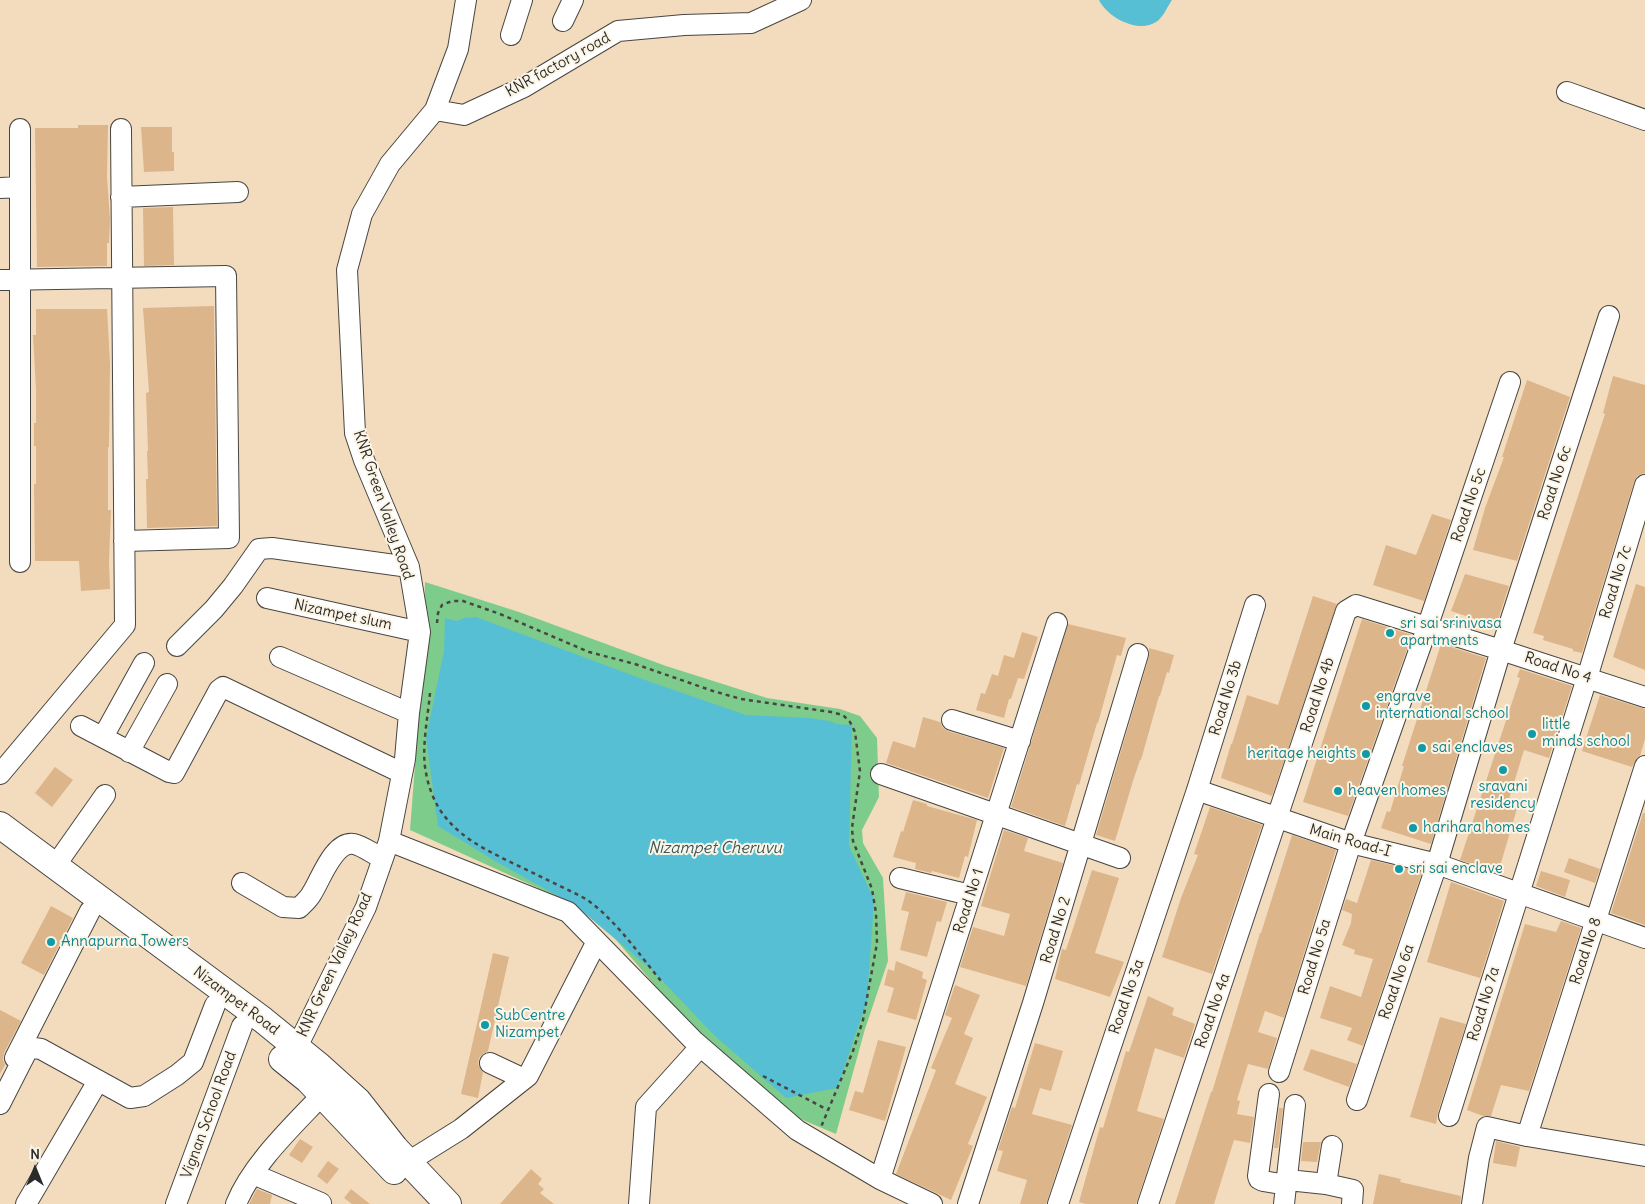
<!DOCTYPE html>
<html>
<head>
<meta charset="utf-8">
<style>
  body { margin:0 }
  #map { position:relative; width:1645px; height:1204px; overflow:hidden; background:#f3dcbe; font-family:Delius,sans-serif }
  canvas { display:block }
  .north { position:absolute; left:10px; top:1144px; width:50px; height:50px; -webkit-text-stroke:4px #fcf5e5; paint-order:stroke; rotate:0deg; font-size:14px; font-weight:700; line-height:20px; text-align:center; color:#2b2b2b }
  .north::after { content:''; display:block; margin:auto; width:18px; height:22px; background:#2b2b2b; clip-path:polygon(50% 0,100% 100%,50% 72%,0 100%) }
</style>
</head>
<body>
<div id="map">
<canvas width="1645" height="1204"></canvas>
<div class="north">N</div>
</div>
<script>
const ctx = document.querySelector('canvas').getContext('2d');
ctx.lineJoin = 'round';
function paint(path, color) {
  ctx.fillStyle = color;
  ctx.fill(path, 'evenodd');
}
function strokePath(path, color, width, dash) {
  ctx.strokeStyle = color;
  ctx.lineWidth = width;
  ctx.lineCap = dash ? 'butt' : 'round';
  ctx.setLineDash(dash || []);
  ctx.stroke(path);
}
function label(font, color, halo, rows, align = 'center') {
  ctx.font = font + ' Delius,sans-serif';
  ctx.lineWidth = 4;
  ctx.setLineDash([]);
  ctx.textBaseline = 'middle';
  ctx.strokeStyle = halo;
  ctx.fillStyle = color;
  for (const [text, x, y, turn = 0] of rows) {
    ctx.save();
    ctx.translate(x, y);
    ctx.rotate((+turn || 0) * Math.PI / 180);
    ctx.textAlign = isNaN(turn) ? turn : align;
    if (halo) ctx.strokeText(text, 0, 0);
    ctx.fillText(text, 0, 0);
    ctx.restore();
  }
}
const green = new Path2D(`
  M 425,582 L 519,612 L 666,666 L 767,698 L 840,709 L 860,716 L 877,738 L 879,797 L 862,830 L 863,843 L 883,878 L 888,961 L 865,1029 L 836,1134 L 784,1112 L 702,1041 L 612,935 L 580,907 L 410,830 L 423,662 Z`);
const water = new Path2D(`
  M 1099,0 L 1172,0 C 1167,7 1163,18 1156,22 C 1138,34 1107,17 1099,0 Z
  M 476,617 L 645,680 L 746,715 L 809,718 L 830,721 L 836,724 L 852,725 L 849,846 L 874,900 L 867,1001 L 837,1088 L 786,1098 L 714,1035 L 653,971 L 576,906 L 495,861 L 438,826 L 426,738 L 444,651 L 445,618 L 457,621 L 464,618 Z`);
const building = new Path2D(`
  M 78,125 L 108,125 L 107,177 L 110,219 L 109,243 L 107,243 L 107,266 L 37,267 L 35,128 L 78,128 Z
  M 141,127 L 172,127 L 172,152 L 174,152 L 174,171 L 144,172 Z
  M 173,207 L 174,265 L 144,266 L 143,208 Z
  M 214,306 L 217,526 L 147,528 L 146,479 L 148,479 L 147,451 L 148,451 L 146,393 L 149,392 L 143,308 Z
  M 36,309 L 107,309 L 110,363 L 109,447 L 108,447 L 108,510 L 111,510 L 109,562 L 110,589 L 81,591 L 79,561 L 35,561 L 34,484 L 36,484 L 36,446 L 34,446 L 34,423 L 36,423 L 36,390 L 33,335 L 36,335 Z
  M 1613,376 L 1645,385 L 1645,473 L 1637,476 L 1634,482 L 1582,653 L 1573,651 L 1573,649 L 1543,640 L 1544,636 L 1533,633 L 1605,414 L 1603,413 Z
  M 1527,380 L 1570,397 L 1517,561 L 1473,550 L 1485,508 L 1504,457 L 1502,457 Z
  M 1432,514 L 1451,520 L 1424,601 L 1373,585 L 1386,545 L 1416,555 Z
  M 1465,574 L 1509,586 L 1496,626 L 1451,611 Z
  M 1636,584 L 1645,587 L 1645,670 L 1613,657 Z
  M 1313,596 L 1337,604 L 1272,796 L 1221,778 L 1231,744 L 1232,744 L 1247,695 L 1278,705 Z
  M 1362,619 L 1412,635 L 1348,816 L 1303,802 Z
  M 1068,624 L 1126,638 L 1121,656 L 1117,655 L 1098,723 L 1097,723 L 1079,785 L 1077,784 L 1065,826 L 1011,807 Z
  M 1022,632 L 1038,637 L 1024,679 L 1018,678 L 1011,699 L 1009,699 L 1004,718 L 976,710 L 981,693 L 985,694 L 992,674 L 998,676 L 1004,655 L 1014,658 Z
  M 1441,644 L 1486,658 L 1431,844 L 1381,828 L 1387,811 L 1390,812 L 1404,766 L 1402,766 Z
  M 1149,648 L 1174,655 L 1169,673 L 1167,672 L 1160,696 L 1159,696 L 1141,760 L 1140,760 L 1133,781 L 1115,841 L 1096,835 L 1149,657 Z
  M 1520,669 L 1572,686 L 1549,758 L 1524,750 L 1509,799 L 1519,802 L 1498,873 L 1460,860 L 1520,678 L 1517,677 Z
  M 1600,695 L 1645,709 L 1645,739 L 1640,756 L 1637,758 L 1632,767 L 1582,751 Z
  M 923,717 L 940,722 L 943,728 L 948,731 L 1004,748 L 988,798 L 886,763 L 893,741 L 915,748 Z
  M 55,767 L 73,780 L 52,807 L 35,793 Z
  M 913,800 L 927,804 L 927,806 L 977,820 L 968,857 L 965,856 L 959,878 L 932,871 L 931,873 L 915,869 L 916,863 L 893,857 L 901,831 L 903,832 Z
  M 1210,807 L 1262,825 L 1212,974 L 1162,957 L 1181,898 L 1198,855 L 1194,854 Z
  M 1643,813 L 1645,813 L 1645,925 L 1611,913 Z
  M 1004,830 L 1028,838 L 1024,851 L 1063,863 L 1026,986 L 960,967 L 973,927 L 1004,936 L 1010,914 L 981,906 Z
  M 1292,835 L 1336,850 L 1284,1018 L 1265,1011 L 1258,1032 L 1277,1038 L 1268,1069 L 1248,1064 L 1237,1100 L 1240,1101 L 1237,1114 L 1254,1117 L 1250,1143 L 1234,1140 L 1214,1204 L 1175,1204 L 1211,1092 L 1212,1092 L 1260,933 L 1261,933 Z
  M 1569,858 L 1600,869 L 1595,883 L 1564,872 Z
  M 1371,860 L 1422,872 L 1363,1046 L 1347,1040 L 1352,1028 L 1320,1018 L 1330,986 L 1361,997 L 1373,959 L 1354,954 L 1355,950 L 1342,945 L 1351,923 L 1352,914 L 1342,910 L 1346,899 L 1357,903 Z
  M 1092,870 L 1119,878 L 1095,953 L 1124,962 L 1110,997 L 1055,979 L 1062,949 L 1066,950 Z
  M 1541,871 L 1570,880 L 1565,897 L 1536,886 Z
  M 1451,882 L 1504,901 L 1480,978 L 1427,962 Z
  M 906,892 L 947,902 L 941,922 L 937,921 L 927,957 L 900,950 L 909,912 L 901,910 Z
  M 51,906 L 73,918 L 44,975 L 21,963 Z
  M 1561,921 L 1581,928 L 1529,1091 L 1501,1085 L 1491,1116 L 1483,1116 L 1467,1110 L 1525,924 L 1556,932 Z
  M 493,953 L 509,957 L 488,1051 L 483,1054 L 479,1058 L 478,1064 L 483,1072 L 478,1098 L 461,1094 Z
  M 896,961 L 923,972 L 922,978 L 927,980 L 916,1020 L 887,1012 L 894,988 L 884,985 L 888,969 L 894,971 Z
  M 955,985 L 980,995 L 964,1034 L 973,1038 L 955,1084 L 987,1097 L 968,1144 L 973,1146 L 951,1200 L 896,1174 L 936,1070 L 931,1068 L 952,1018 L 945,1015 Z
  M 1148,996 L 1174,1008 L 1172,1015 L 1195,1024 L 1184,1058 L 1155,1048 L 1137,1111 L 1164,1119 L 1136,1204 L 1086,1204 L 1079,1202 L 1100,1127 L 1103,1128 L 1126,1051 L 1129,1052 Z
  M 0,1010 L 21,1021 L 4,1053 L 3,1059 L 5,1065 L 0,1074 Z
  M 1440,1017 L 1466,1024 L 1438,1112 L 1436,1124 L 1410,1117 Z
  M 878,1040 L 906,1047 L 885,1121 L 849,1110 L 855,1091 L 863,1093 Z
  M 1035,1043 L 1063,1051 L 1051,1091 L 1040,1088 L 1032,1114 L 1072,1125 L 1046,1204 L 1020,1204 L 1027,1180 L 997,1171 L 1003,1151 L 998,1150 L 1012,1107 L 1015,1108 Z
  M 1311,1049 L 1357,1064 L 1349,1087 L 1303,1070 Z
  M 1279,1108 L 1283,1108 L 1278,1148 L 1274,1148 Z
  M 300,1139 L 313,1147 L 302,1163 L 289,1155 Z
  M 1496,1141 L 1520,1147 L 1516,1167 L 1493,1163 Z
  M 1303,1142 L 1321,1142 L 1317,1162 L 1301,1161 Z
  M 328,1161 L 339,1169 L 327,1184 L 317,1176 Z
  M 531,1169 L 542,1179 L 538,1184 L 544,1189 L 540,1193 L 554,1204 L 500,1204 Z
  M 1379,1174 L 1401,1179 L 1400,1182 L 1461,1196 L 1460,1204 L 1373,1204 Z
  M 257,1189 L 272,1195 L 270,1204 L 249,1204 Z
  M 351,1189 L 370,1204 L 352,1204 L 344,1198 Z`);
const path = new Path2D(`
  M 437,623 L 438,613 L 442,605 L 452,601 L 463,601 L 500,614 L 589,652 L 635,664 L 713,691 L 741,699 L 831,712 L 843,715 L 850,722 L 855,732 L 860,771 L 852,828 L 853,841 L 872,889 L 876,913 L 877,943 L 863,1020 L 853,1051 L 821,1127
  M 430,693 C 428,717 421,749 426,773 C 436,828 477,846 521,867 C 543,878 565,888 586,899 C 616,920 638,953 661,981
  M 763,1076 L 828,1110`);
const minor = new Path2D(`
  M 563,21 L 573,0
  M 511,35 L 522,0
  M 1567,92 L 1645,120
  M 435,110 L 464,115 L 524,87 L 618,31 L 684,25 L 751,23 L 801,0
  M 20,129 L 20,562
  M 0,188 L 20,187
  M 121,197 L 238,192
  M 0,280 L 226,276 L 229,538 L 124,541
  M 267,598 L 420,632
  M 177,646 L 214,609 L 233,586 L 259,549 L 272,548 L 409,567
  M 280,657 L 409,713
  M 952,720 L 1020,741
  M 81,726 L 169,772 L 174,773 L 219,690 L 223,687 L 402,773
  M 103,737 L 144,663
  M 129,752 L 167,684
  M 0,774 L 125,625 L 121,129
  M 881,774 L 1120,858
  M 1197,790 L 1351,843 L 1437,864 L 1645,938
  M 389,841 L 568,912 L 693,1040 L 797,1130 L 880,1179 L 932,1204
  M 55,866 L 105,795
  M 900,878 L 970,895
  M 242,883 L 283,907 L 299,908 C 304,903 309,899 312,893 C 321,879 334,840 354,844 C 363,846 373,854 382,858
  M 297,1047 L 366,907 L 389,841 L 405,759 L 409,713 L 420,632 L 409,567 L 364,460 L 355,433 L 347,270 L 362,214 L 390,164 L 435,110 L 458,49 L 466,0
  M 15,1058 L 90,911
  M 490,1063 L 524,1079
  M 1279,1072 L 1351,843 L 1427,628 L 1510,382
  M 1269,1094 L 1258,1176 L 1259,1179 L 1263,1181 L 1287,1185
  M 1357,1100 L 1437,864 L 1501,650 L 1609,316
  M 0,1104 L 28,1049 L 34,1048 L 41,1049 L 130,1098 L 144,1096 L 177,1075 L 193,1062 L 215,1005
  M 1449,1116 L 1587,678 L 1645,485
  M 1527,1136 L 1645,766
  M 408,1162 L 461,1129 L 528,1076 L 594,947
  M 253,1174 L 321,1203
  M 880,1179 L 1057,623
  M 1288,1180 L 1326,1184 L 1353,1190 L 1352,1204
  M 1326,1184 L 1332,1146
  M 26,1204 L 98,1081
  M 176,1204 L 242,1026
  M 236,1204 C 252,1164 293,1126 322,1095
  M 639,1204 L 646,1107 L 700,1047
  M 968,1204 L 1033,1003 L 1138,654
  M 1058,1204 L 1197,790 L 1255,605
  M 1148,1204 L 1346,611 L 1356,605 L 1501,650 L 1645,697
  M 1284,1204 L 1295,1105
  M 1472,1204 L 1479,1158 L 1487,1127 L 1527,1136 L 1645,1156`);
const major = new Path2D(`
  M 0,825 L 263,1020 L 317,1064 L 358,1101 L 395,1148 L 448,1204
  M 282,1059 L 308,1080 L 394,1171`);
const markers = [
  [1390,633,5,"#0f9aa8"],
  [1366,706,5,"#0f9aa8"],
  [1532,734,5,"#0f9aa8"],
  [1422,748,5,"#0f9aa8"],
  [1366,754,5,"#0f9aa8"],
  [1503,770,5,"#0f9aa8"],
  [1338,791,5,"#0f9aa8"],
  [1413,828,5,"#0f9aa8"],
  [1399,869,5,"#0f9aa8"],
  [51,942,5,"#0f9aa8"],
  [485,1025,5,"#0f9aa8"]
];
const streetNames = [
  ["KNR factory road",558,65,-29],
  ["Road No 6c",1555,483,-72],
  ["KNR Green Valley Road",383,505,71],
  ["Road No 5c",1469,505,-71],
  ["Road No 7c",1616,582,-73],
  ["Nizampet slum",343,615,12],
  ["Road No 4",1558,668,18],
  ["Road No 4b",1318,695,-72],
  ["Road No 3b",1226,698,-73],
  ["Main Road-I",1350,841,16],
  ["Road No 1",969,901,-72],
  ["Road No 2",1056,930,-73],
  ["Road No 8",1586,951,-72],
  ["Road No 5a",1315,957,-73],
  ["KNR Green Valley Road",335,965,-65],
  ["Road No 6a",1397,982,-71],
  ["Road No 3a",1127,997,-71],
  ["Nizampet Road",236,1001,37],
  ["Road No 7a",1484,1004,-73],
  ["Road No 4a",1213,1011,-71],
  ["Vignan School Road",209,1115,-70]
];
const cultureNames = [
  ["sri sai srinivasa",1400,624],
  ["apartments",1400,641],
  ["engrave",1376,697],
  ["international school",1376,714],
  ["little",1542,725],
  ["minds school",1542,742],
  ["sai enclaves",1432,748],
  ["heritage heights",1356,754,"right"],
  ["sravani",1503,787,"center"],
  ["residency",1503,804,"center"],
  ["heaven homes",1348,791],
  ["harihara homes",1423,828],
  ["sri sai enclave",1409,869],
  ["Annapurna Towers",61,942],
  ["SubCentre",495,1016],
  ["Nizampet",495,1033]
];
const waterNames = [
  ["Nizampet Cheruvu",715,848]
];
paint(green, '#7dcc8c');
paint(water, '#56bfd3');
paint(building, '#dcb58a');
strokePath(minor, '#494641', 22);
strokePath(major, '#494641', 28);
strokePath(path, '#494641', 2.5, [4, 4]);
strokePath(minor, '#fff', 20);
strokePath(major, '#fff', 26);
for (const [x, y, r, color] of markers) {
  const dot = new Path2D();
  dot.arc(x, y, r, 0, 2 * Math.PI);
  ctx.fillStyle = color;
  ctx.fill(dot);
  strokePath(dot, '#fcf5e5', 2);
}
label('15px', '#2b2b2b', '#fcf5e5', streetNames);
label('15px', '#0d838f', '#fcf5e5', cultureNames, 'left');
label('italic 16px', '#38575d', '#fcf5e5', waterNames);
</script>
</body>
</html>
